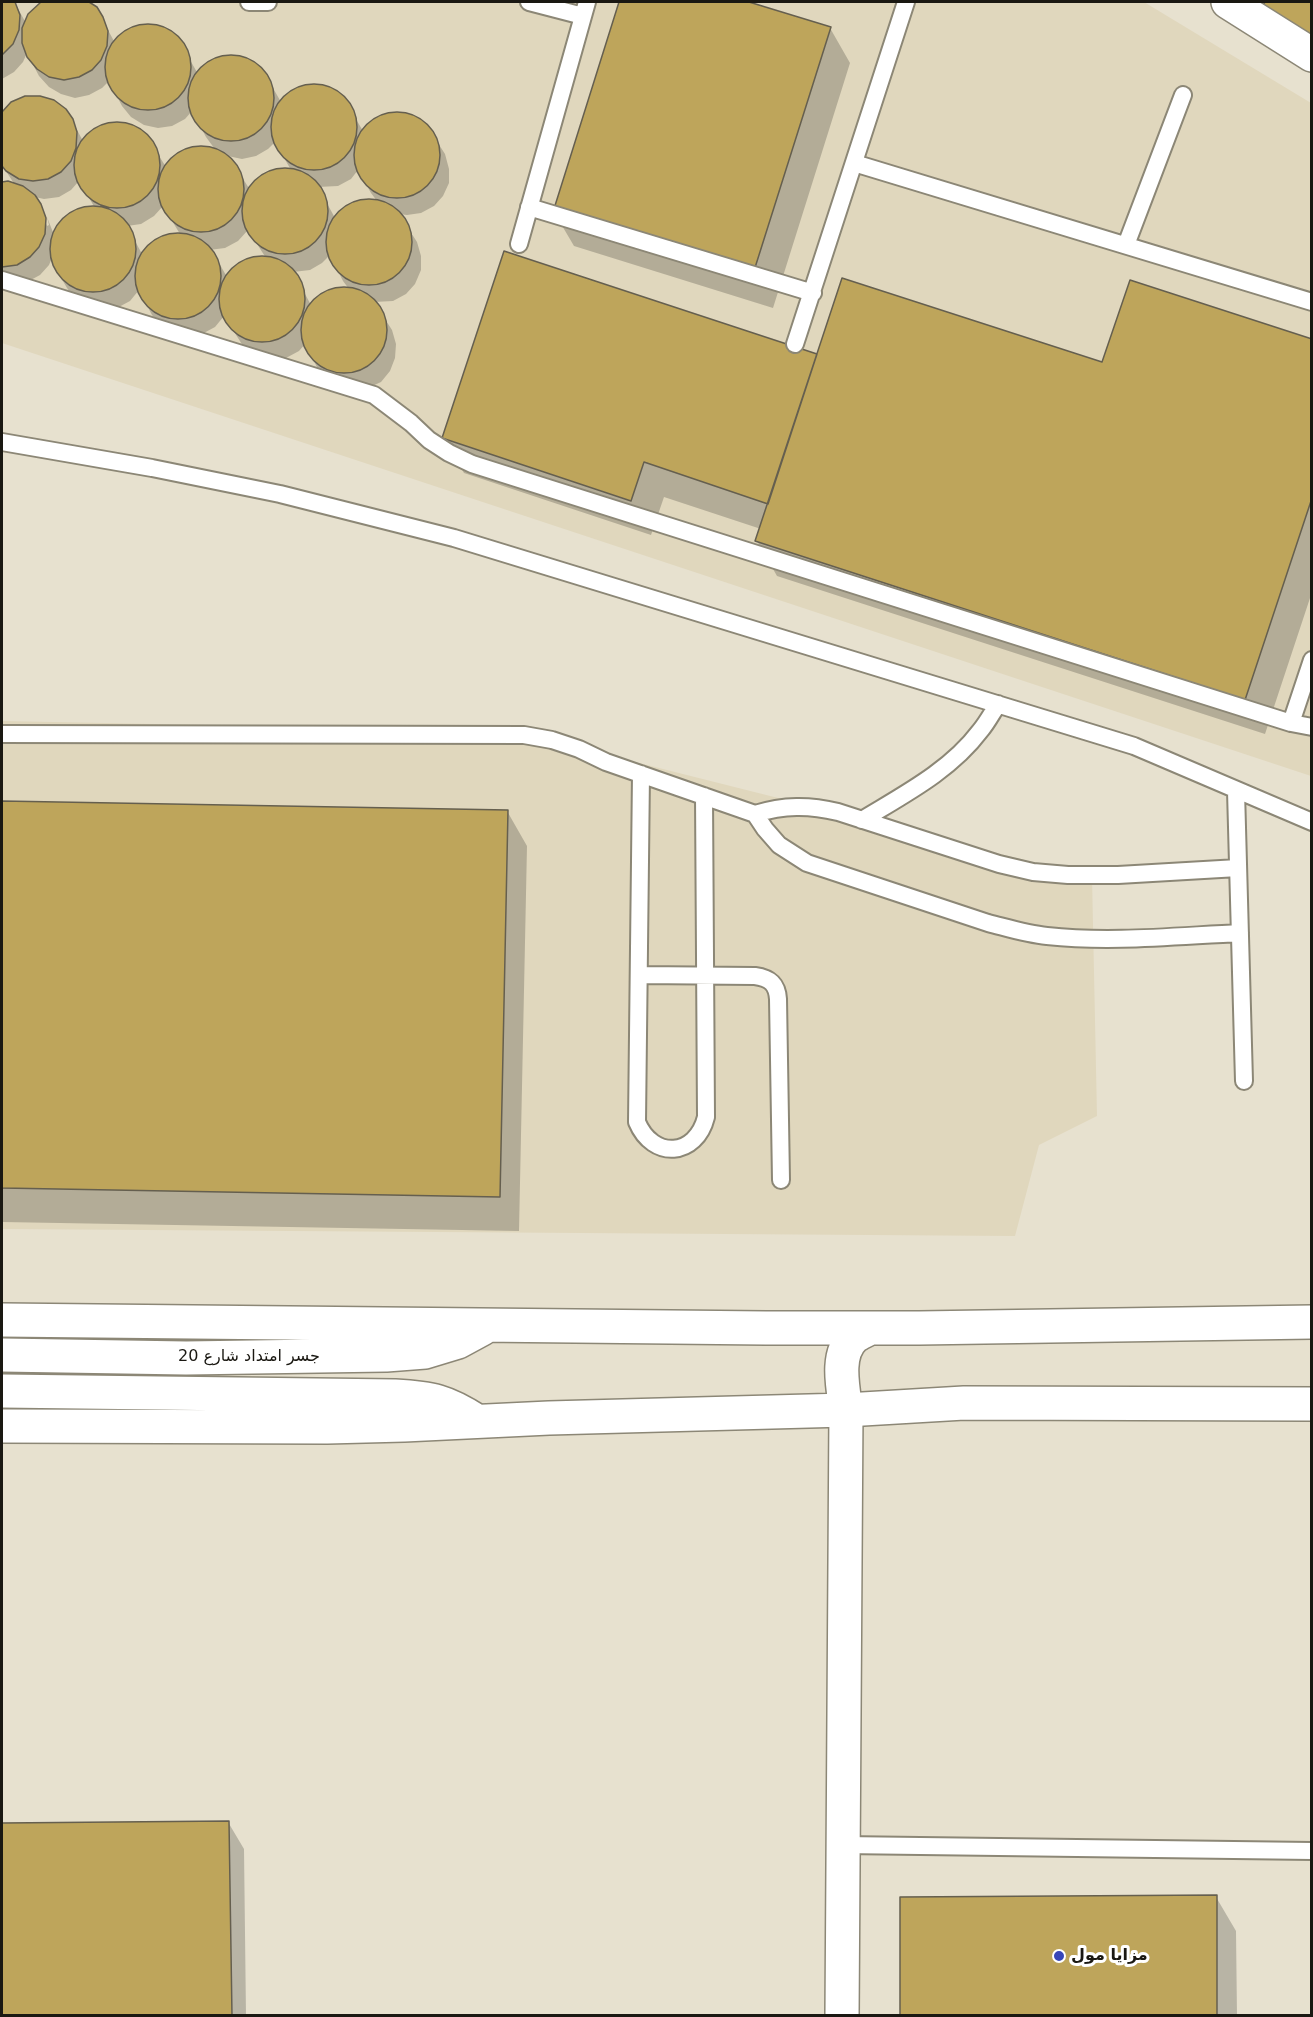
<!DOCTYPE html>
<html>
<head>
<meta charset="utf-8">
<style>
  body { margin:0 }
  #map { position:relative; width:1313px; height:2017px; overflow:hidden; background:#e7e1cf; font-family:"DejaVu Sans",sans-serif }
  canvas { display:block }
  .frame { position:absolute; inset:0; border:3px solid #1a1812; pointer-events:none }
</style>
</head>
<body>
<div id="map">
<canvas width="1313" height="2017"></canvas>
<div class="frame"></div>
</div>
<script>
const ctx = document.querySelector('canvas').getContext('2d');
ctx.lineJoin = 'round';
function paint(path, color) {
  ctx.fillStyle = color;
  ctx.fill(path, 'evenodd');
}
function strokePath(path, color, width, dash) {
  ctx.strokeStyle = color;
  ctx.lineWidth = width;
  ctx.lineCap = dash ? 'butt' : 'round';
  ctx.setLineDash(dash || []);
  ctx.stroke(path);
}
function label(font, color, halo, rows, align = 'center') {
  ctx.font = font + ' "DejaVu Sans","Noto Sans Arabic",sans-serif';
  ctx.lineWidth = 6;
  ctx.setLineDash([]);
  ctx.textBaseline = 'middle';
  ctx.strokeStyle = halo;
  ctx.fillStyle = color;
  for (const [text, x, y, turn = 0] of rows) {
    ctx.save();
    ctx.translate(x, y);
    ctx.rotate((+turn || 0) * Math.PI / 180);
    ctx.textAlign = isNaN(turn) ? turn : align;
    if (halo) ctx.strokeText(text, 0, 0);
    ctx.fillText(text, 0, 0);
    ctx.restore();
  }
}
const built = new Path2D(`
  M 2,2 L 1144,2 L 1311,103 L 1311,776 L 2,343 Z
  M 2,721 L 512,731 L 1092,877 L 1097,1116 L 1039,1145 L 1015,1236 L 2,1229 Z`);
const shadow = new Path2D(`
  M 2,2 L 14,2 L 26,23 L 30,15 L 43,2 L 86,2 L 96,8 L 115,43 L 125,32 L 138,26 L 153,26 L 167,30 L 178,39 L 198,74 L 209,63 L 222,58 L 237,57 L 250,61 L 262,69 L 281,102 L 291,92 L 304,86 L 319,86 L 333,90 L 344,99 L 363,131 L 374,120 L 388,115 L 402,114 L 416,118 L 427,126 L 445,154 L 449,169 L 449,183 L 443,196 L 434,206 L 421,213 L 407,215 L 399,214 L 417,242 L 421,256 L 421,270 L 415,284 L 406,294 L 393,301 L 374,302 L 392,330 L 396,344 L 395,358 L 390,371 L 381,382 L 368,388 L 318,369 L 305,344 L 299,351 L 286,358 L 272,360 L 245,349 L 224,316 L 215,327 L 202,334 L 161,326 L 152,315 L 139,290 L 130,301 L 117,308 L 76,300 L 67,288 L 56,269 L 52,258 L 49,265 L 40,275 L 27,282 L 2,282 L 2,183 L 15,185 L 2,165 L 2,114 L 12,103 L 71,119 L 83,141 L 95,130 L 108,124 L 122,124 L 136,128 L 147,137 L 166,167 L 179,155 L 192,149 L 206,148 L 217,152 L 206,137 L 192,111 L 185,119 L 172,126 L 158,128 L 144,125 L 131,117 L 122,106 L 109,81 L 102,88 L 89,95 L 75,98 L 61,94 L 49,87 L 39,76 L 27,53 L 23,62 L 14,72 L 2,79 ZM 275,142 L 291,170 L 276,171 L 262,177 L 250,190 L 232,161 L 223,155 L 242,159 L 256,156 L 268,149 ZM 358,170 L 371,193 L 377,201 L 360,202 L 346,208 L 335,218 L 318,187 L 338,186 L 351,179 ZM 79,181 L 95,208 L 84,209 L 70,215 L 57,227 L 54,235 L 47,217 L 49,225 L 47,226 L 35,197 L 44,199 L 59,197 L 71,190 ZM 99,198 L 106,210 L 102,210 L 96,199 ZM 163,206 L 180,234 L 169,235 L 155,241 L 142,254 L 127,226 L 141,224 L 154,216 ZM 248,230 L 266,258 L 252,258 L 239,264 L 227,277 L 215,256 L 209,250 L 225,248 L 238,241 ZM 330,255 L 343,281 L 349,289 L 335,290 L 321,295 L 311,305 L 293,272 L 310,270 L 322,263 Z
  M 620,2 L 744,2 L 830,28 L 850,63 L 773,308 L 574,246 L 554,212 Z
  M 1267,2 L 1312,2 L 1312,52 L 1263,6 Z
  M 1312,340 L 1312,592 L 1265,734 L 777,576 L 757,541 L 761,529 L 664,497 L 651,535 L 464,473 L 443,438 Z
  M 2,802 L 507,811 L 527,846 L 519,1231 L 2,1222 Z
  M 228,1822 L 244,1849 L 246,2016 L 2,2016 L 2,1824 Z
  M 1216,1897 L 1236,1931 L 1237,2016 L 902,2016 Z`);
const building = new Path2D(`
  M 2,2 L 15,2 L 20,15 L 19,30 L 13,44 L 2,55 Z
  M 41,2 L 89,2 L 97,7 L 103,17 L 108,31 L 107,46 L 101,60 L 92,70 L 79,77 L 64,80 L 49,77 L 37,69 L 27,57 L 22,43 L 22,28 L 28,14 Z
  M 619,2 L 749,2 L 831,27 L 753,274 L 553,212 Z
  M 1265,2 L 1312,2 L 1312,35 L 1262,6 Z
  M105 67a43 43 0 1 1 86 0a43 43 0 1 1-86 0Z
  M188 98a43 43 0 1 1 86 0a43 43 0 1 1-86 0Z
  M271 127a43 43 0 1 1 86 0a43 43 0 1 1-86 0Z
  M 25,96 L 40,96 L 54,100 L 66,109 L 73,119 L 77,132 L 76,148 L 71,161 L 61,172 L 48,179 L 33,181 L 19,179 L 6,171 L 2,166 L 2,112 L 11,102 Z
  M354 155a43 43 0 1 1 86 0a43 43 0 1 1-86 0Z
  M74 165a43 43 0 1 1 86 0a43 43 0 1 1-86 0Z
  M158 189a43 43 0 1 1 86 0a43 43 0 1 1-86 0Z
  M242 211a43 43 0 1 1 86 0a43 43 0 1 1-86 0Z
  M 8,181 L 23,186 L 35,195 L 41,204 L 46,218 L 45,234 L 39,247 L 30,257 L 17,265 L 2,267 L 2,182 Z
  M326 242a43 43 0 1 1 86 0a43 43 0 1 1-86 0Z
  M50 249a43 43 0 1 1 86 0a43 43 0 1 1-86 0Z
  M135 276a43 43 0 1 1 86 0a43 43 0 1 1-86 0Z
  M 504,251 L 817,354 L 768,504 L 644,462 L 631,501 L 442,438 Z
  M219 299a43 43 0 1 1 86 0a43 43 0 1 1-86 0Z
  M 842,278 L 1102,362 L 1130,280 L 1312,339 L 1312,498 L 1245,700 L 755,541 Z
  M301 330a43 43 0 1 1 86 0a43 43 0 1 1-86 0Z
  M 2,801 L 508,810 L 500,1197 L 2,1188 Z
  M 229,1821 L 232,2016 L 2,2016 L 2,1823 Z
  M 1217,1895 L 1217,2016 L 900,2016 L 900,1897 Z`);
const service = new Path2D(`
  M 249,2 L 268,2
  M 529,2 L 583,16
  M 854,163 L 1312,302
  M 529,207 L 813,293
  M 519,244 L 587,2
  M 1126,245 L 1183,95
  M 2,280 L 374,395 L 411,423 L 429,440 L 449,453 L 472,464 L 1291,723 L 1312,727
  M 795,344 L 906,2
  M 2,442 L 152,468 L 280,494 L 454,538 L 1134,746 L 1312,822
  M 1291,723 L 1312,660
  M 2,734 L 524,735 L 552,740 L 579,749 L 606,762 L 755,814 C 784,805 809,805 838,812 L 999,864 L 1033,872 L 1068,875 L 1118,875 L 1238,868
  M 641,774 L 637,1122 C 653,1160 696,1157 706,1117 L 704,796
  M 1236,791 L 1244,1081
  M 755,814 L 765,829 L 779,845 L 807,863 L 988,923 C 1008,928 1027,934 1047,936 C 1110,943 1176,936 1240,933
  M 862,820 C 903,795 950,771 980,731 C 987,723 992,713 998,704
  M 639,975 L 755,976 C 770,978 777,984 778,999 L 781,1180
  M 842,1845 L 1312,1851`);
const minor = new Path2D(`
  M 1228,2 L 1312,55
  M 842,2016 L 846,1410`);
const primary = new Path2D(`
  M 2,1320 L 766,1328 L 919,1328 L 1312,1322
  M 2,1355 L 186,1358 L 386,1355 L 425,1352 L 458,1342 L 482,1329
  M 2,1391 L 395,1396 C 432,1398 446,1401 477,1421
  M 846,1410 C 843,1388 835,1354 854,1337 C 858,1334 865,1331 870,1328
  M 2,1426 L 327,1427 L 404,1425 L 549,1418 L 846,1410 L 964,1403 L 1312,1404`);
const markers = [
  [1059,1956,6,"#3746b8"]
];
const streetNames = [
  ["جسر امتداد شارع 20",249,1357]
];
const poiNames = [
  ["مزايا مول",1071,1956]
];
paint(built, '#e0d7bd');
paint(shadow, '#0003');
paint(building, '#bea55b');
strokePath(building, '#655f4f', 1.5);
strokePath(service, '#8c8776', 20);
strokePath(minor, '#8c8776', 36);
strokePath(primary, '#8c8776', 36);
strokePath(service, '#fff', 16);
strokePath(minor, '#fff', 33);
strokePath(primary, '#fff', 33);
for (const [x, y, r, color] of markers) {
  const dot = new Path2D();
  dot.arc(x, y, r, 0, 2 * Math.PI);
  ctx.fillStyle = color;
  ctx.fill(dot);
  strokePath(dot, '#fff', 2);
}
label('16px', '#1a1812', '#fff', streetNames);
label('bold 16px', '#1a1812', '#fff', poiNames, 'left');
</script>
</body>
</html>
